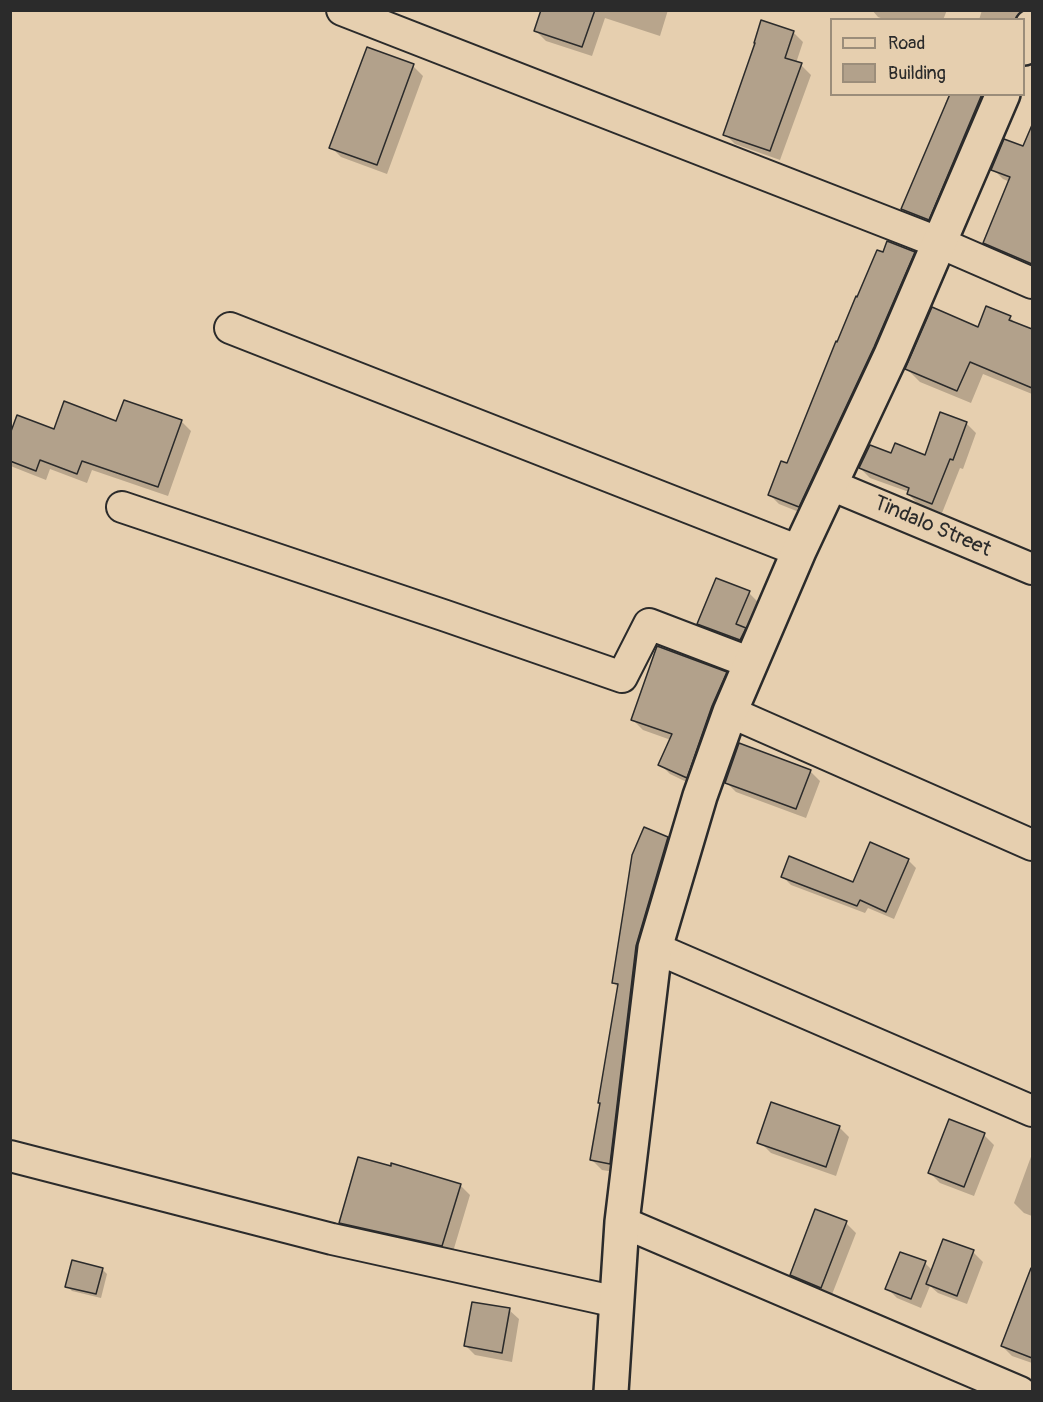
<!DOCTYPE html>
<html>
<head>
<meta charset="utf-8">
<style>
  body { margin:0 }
  #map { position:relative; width:1043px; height:1402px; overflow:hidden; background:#e6cfaf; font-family:Pangolin,sans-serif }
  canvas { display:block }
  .frame { position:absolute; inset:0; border:12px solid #2b2b2b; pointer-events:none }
  .legend { position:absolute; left:830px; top:18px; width:195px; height:78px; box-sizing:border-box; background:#e6cfaf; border:2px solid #9b8d7a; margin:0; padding:8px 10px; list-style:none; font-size:18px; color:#2b2b2b }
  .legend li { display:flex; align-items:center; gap:12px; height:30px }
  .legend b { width:30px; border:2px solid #9b8d7a }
</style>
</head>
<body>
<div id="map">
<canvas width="1043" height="1402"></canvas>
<div class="frame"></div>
<ul class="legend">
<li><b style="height:8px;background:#e6cfaf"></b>Road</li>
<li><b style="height:16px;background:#b2a18b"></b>Building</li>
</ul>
</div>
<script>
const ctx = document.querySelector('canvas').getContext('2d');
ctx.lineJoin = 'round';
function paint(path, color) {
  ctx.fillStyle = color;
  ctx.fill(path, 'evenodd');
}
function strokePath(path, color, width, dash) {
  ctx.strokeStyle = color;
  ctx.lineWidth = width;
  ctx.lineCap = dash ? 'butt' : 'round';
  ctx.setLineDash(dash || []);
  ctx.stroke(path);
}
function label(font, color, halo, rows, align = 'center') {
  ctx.font = font + ' Pangolin,sans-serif';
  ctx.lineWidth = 5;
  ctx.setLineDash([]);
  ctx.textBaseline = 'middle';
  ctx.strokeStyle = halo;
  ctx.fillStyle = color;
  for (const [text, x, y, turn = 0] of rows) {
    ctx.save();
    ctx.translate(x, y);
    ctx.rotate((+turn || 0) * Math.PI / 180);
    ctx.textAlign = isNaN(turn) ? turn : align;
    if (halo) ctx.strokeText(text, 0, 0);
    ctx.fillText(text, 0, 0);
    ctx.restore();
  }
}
const shadow = new Path2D(`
  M 543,10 L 668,10 L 660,36 L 605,18 L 592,56 L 546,41 L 536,31 Z
  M 872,10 L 947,10 L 943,20 L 886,20 L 878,17 Z
  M 982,10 L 1032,10 L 1024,20 L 979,20 Z
  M 793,32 L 803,42 L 796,63 L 801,65 L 811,75 L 780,160 L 735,144 L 725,134 Z
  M 413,66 L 423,76 L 387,174 L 341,157 L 331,147 Z
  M 949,94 L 997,94 L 939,229 L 913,219 L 903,209 L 947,106 L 945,104 Z
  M 1005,141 L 1032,151 L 1032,269 L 995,253 L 985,243 L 1010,182 L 1003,179 L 993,169 Z
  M 914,253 L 924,263 L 809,516 L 779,504 L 769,494 L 788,465 L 883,254 Z
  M 1010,318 L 1017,324 L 1032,331 L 1032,394 L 983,374 L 971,403 L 920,382 L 907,369 L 978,329 Z
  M 181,421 L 191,431 L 168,496 L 92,470 L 87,483 L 50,469 L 46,480 L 13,467 L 10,465 L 10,438 L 117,422 Z
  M 966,423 L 976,433 L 963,469 L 960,468 L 942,513 L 918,504 L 908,494 L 909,492 L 870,478 L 860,468 L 892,455 L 926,457 Z
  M 749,593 L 759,603 L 747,631 L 750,649 L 709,633 L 699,624 Z
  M 726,673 L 736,683 L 697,787 L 670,774 L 660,764 L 671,740 L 643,730 L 633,720 Z
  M 810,771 L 820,781 L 806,818 L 736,792 L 726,782 Z
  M 667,839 L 677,849 L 620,1173 L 602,1170 L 592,1160 L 619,988 L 614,983 Z
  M 908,860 L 916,868 L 894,919 L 868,908 L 865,913 L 791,885 L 783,877 L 854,884 Z
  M 839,1127 L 849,1137 L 836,1176 L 771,1153 L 761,1143 Z
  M 984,1135 L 994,1145 L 974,1196 L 940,1183 L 930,1173 Z
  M 1032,1154 L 1032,1216 L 1024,1213 L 1014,1203 Z
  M 460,1185 L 470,1195 L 452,1255 L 350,1232 L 340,1222 Z
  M 846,1223 L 856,1233 L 831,1297 L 802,1285 L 792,1275 Z
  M 973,1252 L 983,1262 L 967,1304 L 938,1293 L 930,1286 L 921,1308 L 897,1298 L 887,1288 L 925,1263 L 932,1270 Z
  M 102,1269 L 107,1274 L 101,1298 L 72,1291 L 67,1286 Z
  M 1023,1292 L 1032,1295 L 1032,1363 L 1012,1356 L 1002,1346 Z
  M 509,1310 L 519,1319 L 512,1362 L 475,1355 L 465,1345 Z`);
const building = new Path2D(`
  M 541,10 L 595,10 L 582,47 L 534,31 Z
  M 761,20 L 794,31 L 785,58 L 802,63 L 770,151 L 723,135 L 755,43 L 754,43 Z
  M 367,47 L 414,64 L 377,165 L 329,148 Z
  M 950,94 L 982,94 L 929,220 L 901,209 Z
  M 1032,125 L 1032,264 L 983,243 L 1010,177 L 991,170 L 1004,139 L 1023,146 Z
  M 887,241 L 915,252 L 874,347 L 799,507 L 768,495 L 781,461 L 787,463 L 836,341 L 837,342 L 856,296 L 857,297 L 877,250 L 883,252 Z
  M 986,306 L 1011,316 L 1009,320 L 1032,329 L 1032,388 L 970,362 L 957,391 L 905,369 L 932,307 L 978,327 Z
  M 124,400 L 182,420 L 158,487 L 82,461 L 77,474 L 40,460 L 36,471 L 10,461 L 10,434 L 17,415 L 54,429 L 64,401 L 116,421 Z
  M 940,412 L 967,422 L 953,460 L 950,459 L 932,504 L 907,494 L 909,488 L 859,468 L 870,445 L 891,453 L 895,443 L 925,455 Z
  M 716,578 L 750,591 L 736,624 L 746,628 L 740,640 L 697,624 Z
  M 657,646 L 727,672 L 712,706 L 687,778 L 658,765 L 672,734 L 631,720 Z
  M 739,743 L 811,770 L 796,809 L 725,783 Z
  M 644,827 L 668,837 L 636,946 L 610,1164 L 590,1160 L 600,1103 L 598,1103 L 618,984 L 612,983 L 624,907 L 632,855 Z
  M 870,842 L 909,859 L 886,912 L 860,900 L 857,906 L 781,877 L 789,856 L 853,882 Z
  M 771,1102 L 840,1126 L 826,1167 L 757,1143 Z
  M 949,1119 L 985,1133 L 964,1187 L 928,1173 Z
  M 358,1157 L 391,1166 L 391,1163 L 461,1184 L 442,1246 L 339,1223 Z
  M 815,1209 L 847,1221 L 821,1288 L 790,1275 Z
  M 943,1239 L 974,1250 L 957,1296 L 926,1284 Z
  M 900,1252 L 926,1261 L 911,1299 L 885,1289 Z
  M 72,1260 L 103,1268 L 96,1294 L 65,1287 Z
  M 1031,1268 L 1032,1268 L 1032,1358 L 1001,1346 Z
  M 472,1302 L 510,1308 L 502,1353 L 464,1346 Z`);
const minor = new Path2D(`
  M 342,10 L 940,243 L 1032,283
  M 230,328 L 799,551
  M 831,485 L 1032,569
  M 122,507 L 446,616 L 622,677 L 649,624 L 751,663
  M 730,712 L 1032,845
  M 655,948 L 1032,1111
  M 10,1156 L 332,1239 L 617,1302
  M 622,1222 L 1020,1392`);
const tertiary = new Path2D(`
  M 1024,48 L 1032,26
  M 611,1392 L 622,1222 L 655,948 L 700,796 L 730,712 L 799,551 L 891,355 L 1003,94`);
const streetNames = [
  ["Tindalo Street",932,527,23]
];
paint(shadow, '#0003');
paint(building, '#b2a18b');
strokePath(building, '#2b2b2b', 1.5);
strokePath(minor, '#2b2b2b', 34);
strokePath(tertiary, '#2b2b2b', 38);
strokePath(minor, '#e6cfaf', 30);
strokePath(tertiary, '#e6cfaf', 33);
label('21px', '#2b2b2b', '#e6cfaf', streetNames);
</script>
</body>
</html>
